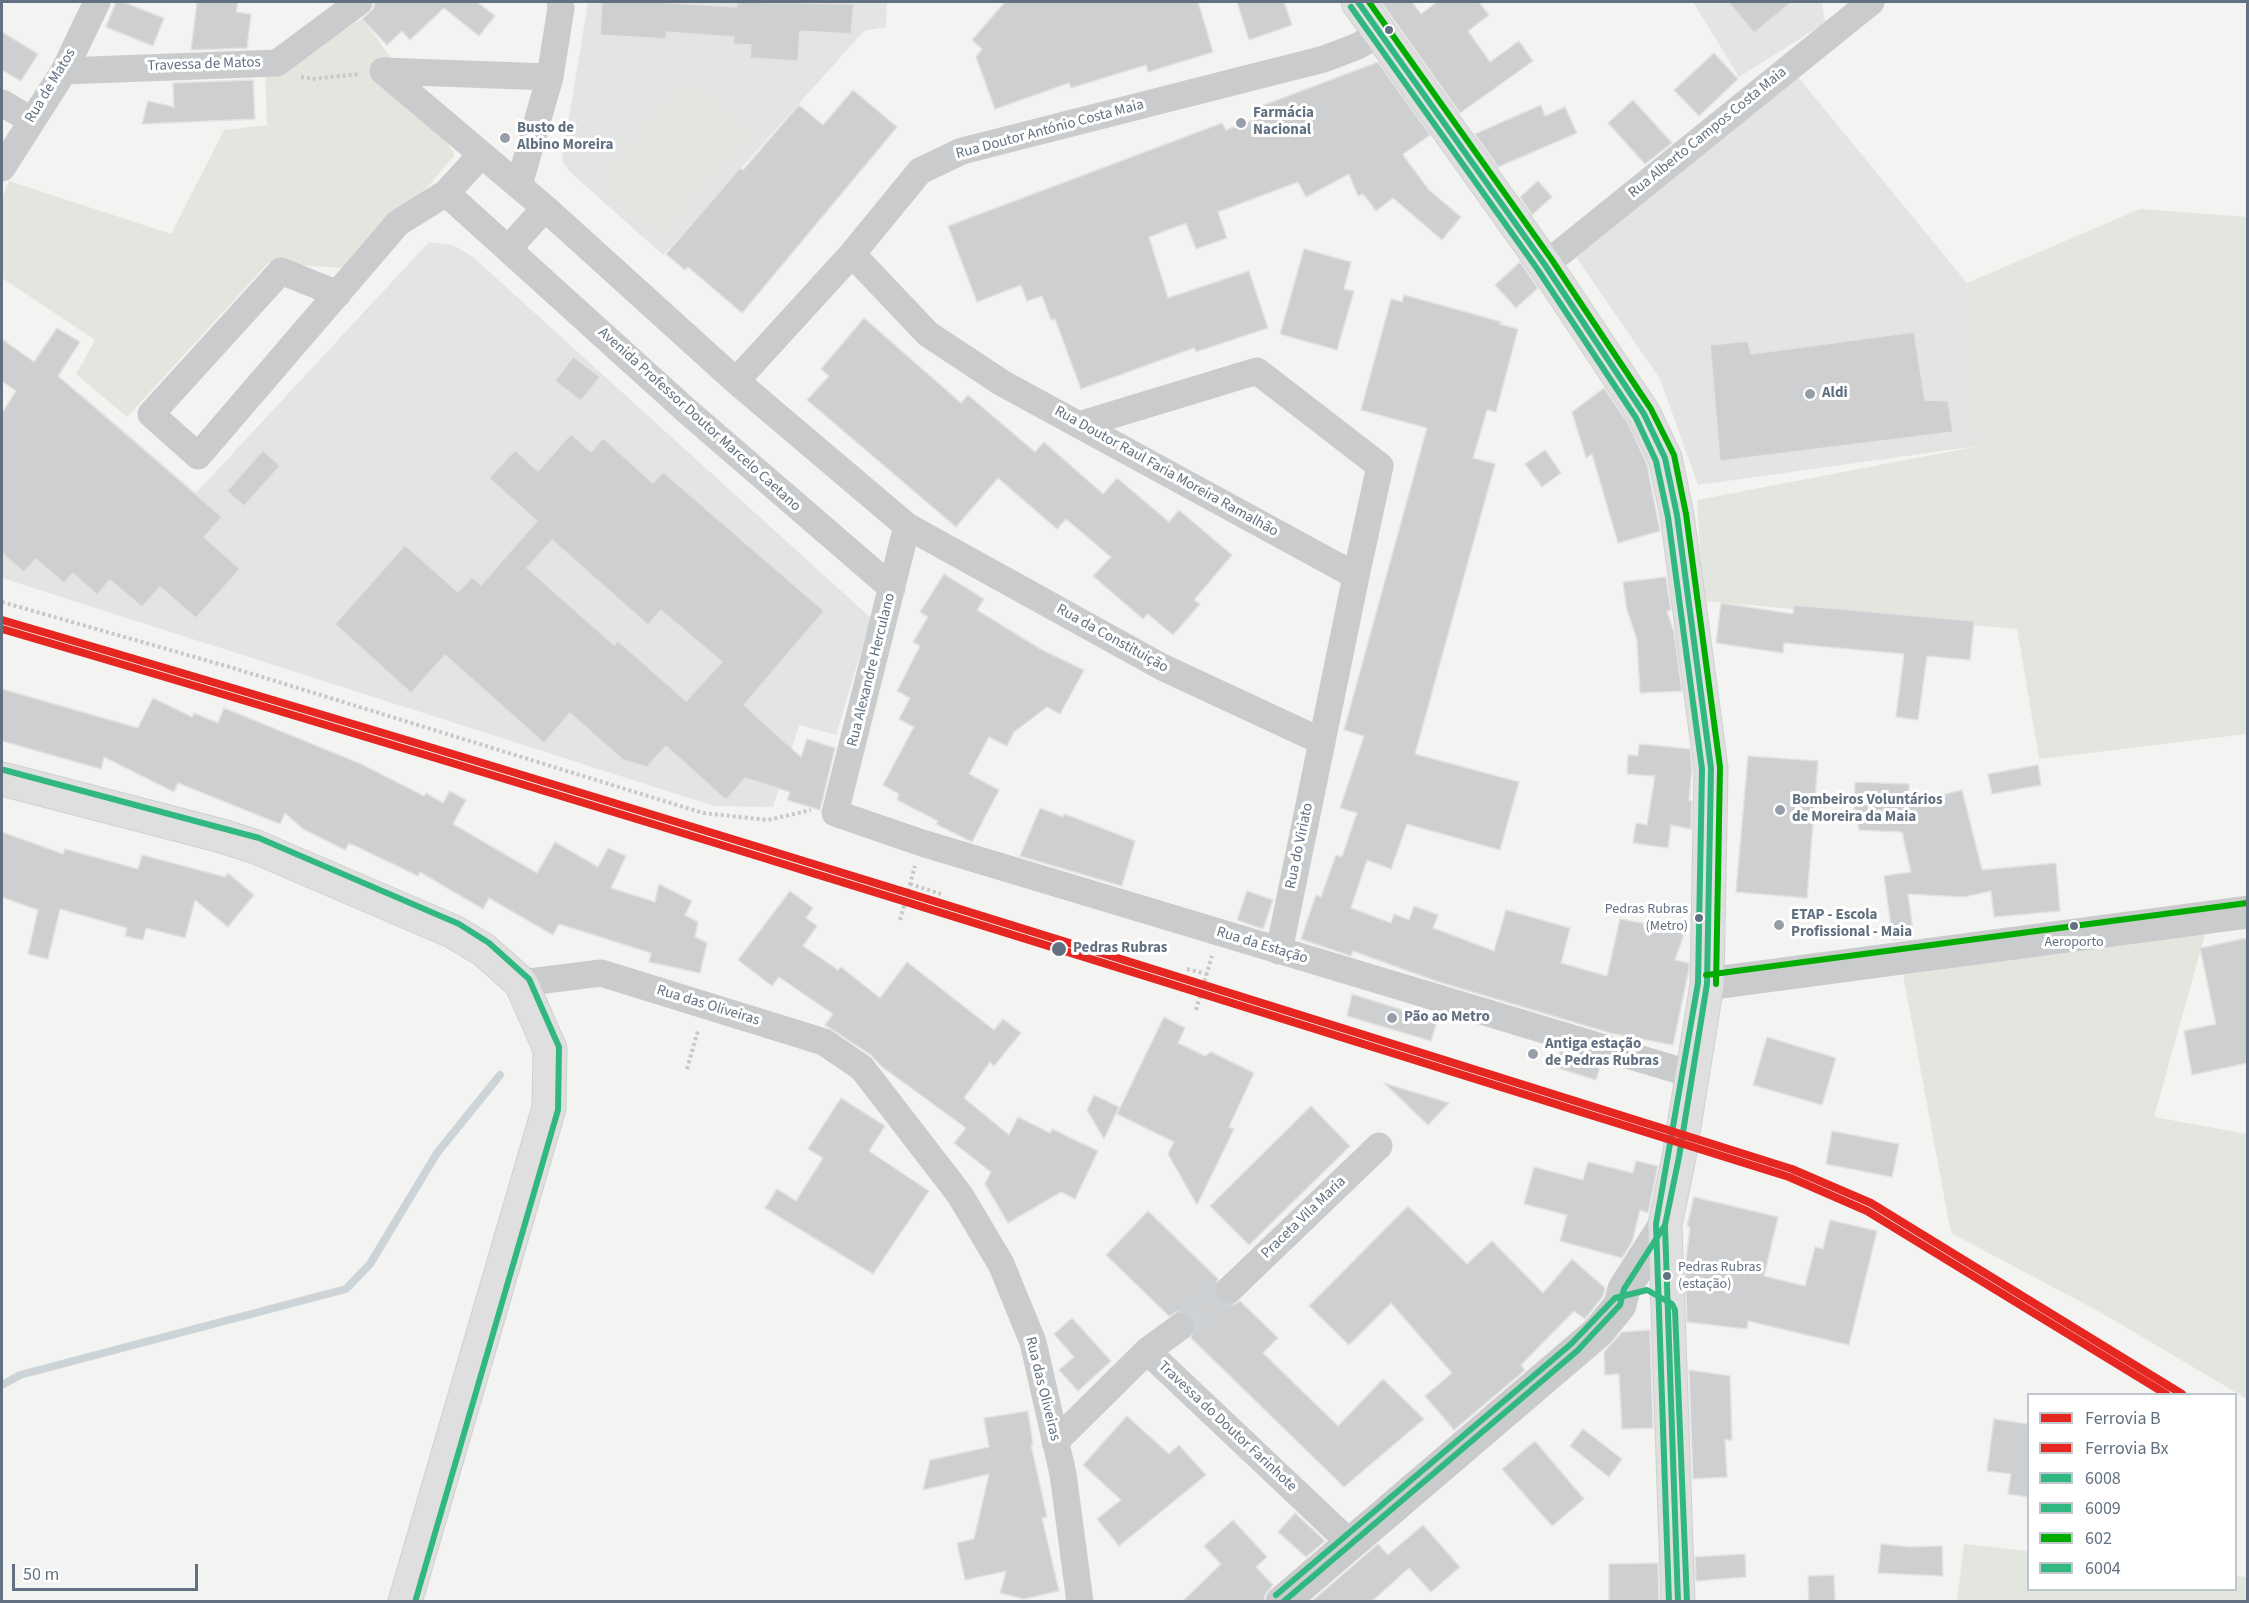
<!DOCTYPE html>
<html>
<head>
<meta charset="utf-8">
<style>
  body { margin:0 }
  #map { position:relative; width:2249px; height:1603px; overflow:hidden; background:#f3f3f1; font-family:"Source Sans 3",sans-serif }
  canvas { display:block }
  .frame { position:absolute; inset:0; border:3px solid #627182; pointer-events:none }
  .legend { position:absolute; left:2027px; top:1393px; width:210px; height:198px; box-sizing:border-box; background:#fff; border:2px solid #c0c6cd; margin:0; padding:8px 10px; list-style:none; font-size:18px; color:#627182 }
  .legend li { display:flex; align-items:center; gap:12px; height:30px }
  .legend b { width:30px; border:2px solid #c0c6cd }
  .scale { position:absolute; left:12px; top:1564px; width:186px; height:27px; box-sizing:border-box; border:3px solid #627182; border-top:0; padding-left:8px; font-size:18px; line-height:21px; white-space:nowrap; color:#627182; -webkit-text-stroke:4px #fff; paint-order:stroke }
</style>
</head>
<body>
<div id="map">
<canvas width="2249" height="1603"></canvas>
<div class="frame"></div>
<ul class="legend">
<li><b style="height:8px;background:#e62621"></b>Ferrovia B</li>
<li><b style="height:8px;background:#e62621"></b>Ferrovia Bx</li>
<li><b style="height:8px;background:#31b881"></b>6008</li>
<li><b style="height:8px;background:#31b881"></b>6009</li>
<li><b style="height:8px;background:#00ac00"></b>602</li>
<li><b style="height:8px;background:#31b881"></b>6004</li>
</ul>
<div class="scale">50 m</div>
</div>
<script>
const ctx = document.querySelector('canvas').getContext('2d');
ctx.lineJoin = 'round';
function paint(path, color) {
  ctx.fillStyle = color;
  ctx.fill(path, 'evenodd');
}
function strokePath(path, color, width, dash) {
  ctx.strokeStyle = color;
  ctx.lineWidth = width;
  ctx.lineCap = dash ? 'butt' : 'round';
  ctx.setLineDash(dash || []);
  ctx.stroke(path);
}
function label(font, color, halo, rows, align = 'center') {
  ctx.font = font + ' "Source Sans 3",sans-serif';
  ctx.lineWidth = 6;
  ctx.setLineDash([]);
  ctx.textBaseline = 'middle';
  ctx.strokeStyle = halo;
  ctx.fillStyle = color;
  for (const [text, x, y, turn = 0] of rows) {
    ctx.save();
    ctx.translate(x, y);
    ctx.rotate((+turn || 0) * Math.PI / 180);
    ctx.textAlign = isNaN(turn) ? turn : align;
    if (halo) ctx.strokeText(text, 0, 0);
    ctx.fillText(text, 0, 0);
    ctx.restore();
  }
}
const built = new Path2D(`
  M 588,2 L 887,2 L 886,27 L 864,31 L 663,255 L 569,171 L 562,160 Z
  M 1693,2 L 1822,2 L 1825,23 L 1739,77 Z
  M 1798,77 L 1967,283 L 1985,445 L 1698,485 L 1660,379 L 1576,257 Z
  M 429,242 L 453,245 L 473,257 L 871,618 L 836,735 L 799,725 L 773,807 L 714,806 L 2,578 L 2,507 L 7,502 L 2,496 L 2,483 L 81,394 L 196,493 Z`);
const green = new Path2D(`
  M 362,19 L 404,75 L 455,155 L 357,269 L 268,263 L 127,417 L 76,374 L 95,340 L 2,278 L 2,198 L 9,181 L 171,234 L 224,130 L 267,125 L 265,73 Z
  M 688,87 L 741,134 L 658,229 L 606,180 Z
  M 2140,209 L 2247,217 L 2247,734 L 2039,759 L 2017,629 L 1703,601 L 1697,500 L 1984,445 L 1967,283 Z
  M 2206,931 L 2154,1117 L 2247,1134 L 2247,1399 L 2100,1312 L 1951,1233 L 1903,975 Z
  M 1964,1544 L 2028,1551 L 2028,1590 L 2236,1590 L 2236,1576 L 2247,1577 L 2247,1601 L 1957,1601 Z`);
const stream = new Path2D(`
  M 2,1385 L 20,1375 L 346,1289 L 370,1264 L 437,1153 L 500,1075`);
const building = new Path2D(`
  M 116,2 L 123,2 L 164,18 L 153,46 L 106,27 Z
  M 197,2 L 238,2 L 236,12 L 251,14 L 247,48 L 191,50 Z
  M 375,2 L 477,2 L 495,16 L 479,36 L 444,8 L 410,40 L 402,31 L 387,45 L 362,19 L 373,9 Z
  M 602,2 L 657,2 L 736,7 L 737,2 L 854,4 L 851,34 L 800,31 L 798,61 L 750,58 L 751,45 L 733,44 L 734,37 L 666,32 L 666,39 L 600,35 Z
  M 1005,2 L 1198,2 L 1213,52 L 1148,72 L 1146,65 L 1071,88 L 1069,83 L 995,109 L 976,57 L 982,49 L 972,40 Z
  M 1237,2 L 1284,2 L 1292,25 L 1249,40 Z
  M 1381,2 L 1412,2 L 1421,14 L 1437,2 L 1479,2 L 1489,15 L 1468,31 L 1490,62 L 1519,41 L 1533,61 L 1460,113 Z
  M 1728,2 L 1792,2 L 1754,33 Z
  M 2,32 L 38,54 L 21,81 L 2,70 Z
  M 1714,53 L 1738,79 L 1699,116 L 1674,90 Z
  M 1378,62 L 1430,135 L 1403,154 L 1405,158 L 1429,190 L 1461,217 L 1442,240 L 1393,198 L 1376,211 L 1363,194 L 1358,196 L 1349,174 L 1306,197 L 1298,182 L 1218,212 L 1227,238 L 1196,249 L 1186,223 L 1149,237 L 1168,298 L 1249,271 L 1268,328 L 1196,352 L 1194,348 L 1081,389 L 1055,319 L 1051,320 L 1042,296 L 1027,301 L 1021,285 L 977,302 L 948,226 L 1222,123 L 1226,130 L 1260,118 L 1256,108 Z
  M 253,80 L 255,119 L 142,124 L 148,101 L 174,107 L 173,83 Z
  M 853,90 L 897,127 L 742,313 L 688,267 L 685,270 L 666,254 L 740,168 L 743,170 L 799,105 L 823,125 Z
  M 1633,100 L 1672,143 L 1645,164 L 1608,123 Z
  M 1541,105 L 1545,116 L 1565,107 L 1577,133 L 1498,167 L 1475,134 Z
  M 1538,181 L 1552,197 L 1532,215 L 1520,197 Z
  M 1304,249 L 1351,262 L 1344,289 L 1354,291 L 1337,350 L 1280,334 Z
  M 1520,262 L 1538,288 L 1516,308 L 1495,285 Z
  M 1404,295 L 1502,322 L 1499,324 L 1518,329 L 1496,412 L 1487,410 L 1473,458 L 1495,464 L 1415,754 L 1519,782 L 1500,850 L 1407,824 L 1391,869 L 1367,860 L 1351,908 L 1391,923 L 1394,914 L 1409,920 L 1414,906 L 1438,915 L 1433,928 L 1494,951 L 1506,910 L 1570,928 L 1561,963 L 1607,976 L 1620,919 L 1685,931 L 1675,960 L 1689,963 L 1689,969 L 1673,1045 L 1610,1033 L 1436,981 L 1353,951 L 1351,956 L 1301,939 L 1316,895 L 1321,897 L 1336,855 L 1342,857 L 1357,813 L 1340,808 L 1364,736 L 1344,730 L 1427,428 L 1361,410 L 1391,299 L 1402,302 Z
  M 864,318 L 961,403 L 968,395 L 1035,452 L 1044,442 L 1103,494 L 1117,478 L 1169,522 L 1179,510 L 1232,555 L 1194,600 L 1200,604 L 1173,635 L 1148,614 L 1143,619 L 1093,576 L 1111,557 L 1066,519 L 1057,529 L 998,478 L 956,527 L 807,400 L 829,376 L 821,369 Z
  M 57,328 L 80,342 L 58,376 L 222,517 L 204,537 L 240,569 L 196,618 L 160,587 L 142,607 L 110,580 L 97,595 L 73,573 L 64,583 L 36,559 L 24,572 L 2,553 L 2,413 L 16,391 L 2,381 L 2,339 L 34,362 Z
  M 1914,332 L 1925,400 L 1948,401 L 1953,432 L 1720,461 L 1710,345 L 1748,341 L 1751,354 Z
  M 573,357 L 600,377 L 581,401 L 555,381 Z
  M 1604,388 L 1628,423 L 1647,464 L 1660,531 L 1618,543 L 1592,454 L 1586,458 L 1572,412 Z
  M 571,434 L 591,452 L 603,438 L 653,483 L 663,472 L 824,611 L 744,705 L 801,757 L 807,739 L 835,748 L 820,810 L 787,800 L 790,792 L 745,778 L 726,800 L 666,746 L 647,767 L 623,760 L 570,713 L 544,743 L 445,655 L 411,693 L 335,624 L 405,545 L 458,592 L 472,577 L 481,585 L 537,521 L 489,478 L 515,450 L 538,471 ZM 552,540 L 648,625 L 661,610 L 722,662 L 686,701 L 618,641 L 614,645 L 527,568 Z
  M 263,450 L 280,466 L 244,506 L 227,491 Z
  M 1545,450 L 1561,473 L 1542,487 L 1525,464 Z
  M 944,574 L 984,599 L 977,610 L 1042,650 L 1084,670 L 1060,714 L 1047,707 L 1014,732 L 1007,746 L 989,737 L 969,774 L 999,790 L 972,842 L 936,824 L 938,821 L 897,800 L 899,794 L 883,785 L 914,727 L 899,719 L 910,698 L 897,691 L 920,646 L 913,642 L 928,617 L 920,612 Z
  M 1666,577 L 1671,610 L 1667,611 L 1674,632 L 1682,691 L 1640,693 L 1637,640 L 1627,610 L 1623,582 Z
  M 1721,603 L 1793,614 L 1794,605 L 1974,621 L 1970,660 L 1927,656 L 1918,720 L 1896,717 L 1904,654 L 1784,643 L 1783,653 L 1716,643 Z
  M 2,689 L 138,728 L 153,698 L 192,717 L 194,713 L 218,723 L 224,708 L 361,764 L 424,796 L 426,793 L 443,803 L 450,791 L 466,800 L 453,824 L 537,873 L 555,842 L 598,867 L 608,848 L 626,856 L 611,888 L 655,902 L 659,884 L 692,901 L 685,915 L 698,922 L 695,937 L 707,943 L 700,973 L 649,962 L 651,953 L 559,924 L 553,935 L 489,898 L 483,909 L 420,872 L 418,876 L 349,843 L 345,850 L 303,829 L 285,813 L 280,824 L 178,783 L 174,792 L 104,757 L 101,769 L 2,741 Z
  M 1639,744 L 1690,749 L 1692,769 L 1689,800 L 1692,801 L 1691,829 L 1671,825 L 1668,848 L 1633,843 L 1636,823 L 1647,825 L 1655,776 L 1627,774 L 1628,755 L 1638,756 Z
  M 1748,756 L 1818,761 L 1807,898 L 1736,892 Z
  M 2038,765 L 2041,785 L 1992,794 L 1988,774 Z
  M 1855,782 L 1909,784 L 1909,803 L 1962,790 L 1982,870 L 2056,863 L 2060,911 L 1994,917 L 1991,891 L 1964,897 L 1908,894 L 1914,938 L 1893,940 L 1884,876 L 1911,872 L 1902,832 L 1859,830 L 1854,806 Z
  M 1040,808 L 1063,817 L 1065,814 L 1135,841 L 1122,886 L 1020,856 Z
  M 2,832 L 63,854 L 65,849 L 138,869 L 142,855 L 225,877 L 228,873 L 254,895 L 228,927 L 195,900 L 185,938 L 146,928 L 143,940 L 125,936 L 127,928 L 60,909 L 48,959 L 28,954 L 38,910 L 2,897 Z
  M 790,891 L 813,908 L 806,918 L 817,926 L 803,946 L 838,970 L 841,967 L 880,998 L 907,962 L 994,1030 L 1003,1019 L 1021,1033 L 994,1066 L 990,1062 L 964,1098 L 1009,1135 L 1018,1117 L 1050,1133 L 1052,1129 L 1098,1151 L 1075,1199 L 1061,1192 L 1008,1223 L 985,1184 L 991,1172 L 954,1143 L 966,1128 L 881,1066 L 871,1055 L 825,1025 L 833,1014 L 779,977 L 772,986 L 738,960 Z
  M 1247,891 L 1273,900 L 1263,929 L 1237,920 Z
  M 2247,938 L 2247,1063 L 2192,1075 L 2184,1031 L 2216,1024 L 2200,948 Z
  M 1352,994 L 1437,1021 L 1431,1041 L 1347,1016 Z
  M 1164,1017 L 1185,1028 L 1178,1043 L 1205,1056 L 1211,1052 L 1254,1073 L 1229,1127 L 1234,1129 L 1197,1205 L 1168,1154 L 1174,1142 L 1117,1114 Z
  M 1767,1037 L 1836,1058 L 1822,1105 L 1753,1085 Z
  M 1560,1051 L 1601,1063 L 1596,1080 L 1555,1067 Z
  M 1384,1083 L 1449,1103 L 1428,1125 Z
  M 1094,1095 L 1119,1107 L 1104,1139 L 1087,1110 Z
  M 841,1098 L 885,1126 L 869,1151 L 929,1191 L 873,1274 L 765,1208 L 777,1189 L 796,1201 L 823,1158 L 808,1149 Z
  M 1311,1106 L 1350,1146 L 1249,1245 L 1210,1206 Z
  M 1832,1131 L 1899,1144 L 1892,1177 L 1826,1164 Z
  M 1636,1161 L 1658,1166 L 1648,1213 L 1640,1210 L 1632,1242 L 1622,1258 L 1560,1241 L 1567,1215 L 1524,1204 L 1534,1167 L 1583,1180 L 1588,1162 L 1633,1173 Z
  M 1694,1197 L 1778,1217 L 1764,1276 L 1805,1286 L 1815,1247 L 1823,1249 L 1830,1220 L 1877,1231 L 1849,1345 L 1748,1321 L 1747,1329 L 1687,1322 L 1685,1268 L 1690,1227 L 1687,1226 Z
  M 1408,1206 L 1467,1264 L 1492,1241 L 1543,1293 L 1572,1259 L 1605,1288 L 1603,1296 L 1585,1319 L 1574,1311 L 1521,1365 L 1525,1370 L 1454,1430 L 1425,1396 L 1452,1373 L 1391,1303 L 1349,1345 L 1309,1306 Z
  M 1148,1211 L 1218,1279 L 1214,1293 L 1218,1301 L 1232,1305 L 1240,1301 L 1278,1338 L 1263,1353 L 1338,1426 L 1383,1379 L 1424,1419 L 1344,1487 L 1191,1338 L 1196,1326 L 1192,1317 L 1179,1311 L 1169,1316 L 1106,1255 Z
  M 1072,1318 L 1111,1361 L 1078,1391 L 1059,1370 L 1074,1357 L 1054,1334 Z
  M 1650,1330 L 1653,1428 L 1622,1429 L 1619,1374 L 1605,1375 L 1604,1352 L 1622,1332 Z
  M 1689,1370 L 1730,1376 L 1732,1440 L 1725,1440 L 1727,1477 L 1693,1479 Z
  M 1028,1411 L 1033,1445 L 1031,1445 L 1047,1517 L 1042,1518 L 1059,1591 L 1024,1599 L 1000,1593 L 1006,1571 L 965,1580 L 957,1543 L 974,1539 L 989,1474 L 923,1490 L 930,1460 L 989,1447 L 984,1418 Z
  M 1127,1416 L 1169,1454 L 1179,1445 L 1206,1475 L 1119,1546 L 1097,1519 L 1121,1500 L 1083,1465 Z
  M 1994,1419 L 2028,1424 L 2028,1497 L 2008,1494 L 2011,1474 L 1987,1471 Z
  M 1583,1429 L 1622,1459 L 1609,1477 L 1570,1446 Z
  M 1535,1441 L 1584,1499 L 1552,1526 L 1502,1469 Z
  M 1295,1513 L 1325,1541 L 1306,1557 L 1278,1532 Z
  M 1233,1520 L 1267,1557 L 1256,1567 L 1273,1585 L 1265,1595 L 1264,1602 L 1182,1602 L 1221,1564 L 1204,1546 Z
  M 1423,1525 L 1460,1567 L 1431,1592 L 1409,1568 L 1371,1602 L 1311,1602 L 1378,1544 L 1388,1555 Z
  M 1881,1544 L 1910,1547 L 1942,1546 L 1943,1576 L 1878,1573 Z
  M 1745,1554 L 1746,1577 L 1696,1581 L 1695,1557 Z
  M 1658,1563 L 1659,1602 L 1609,1602 L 1609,1564 Z
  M 1834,1575 L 1835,1602 L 1809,1602 L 1808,1576 Z`);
const minorTunnel = new Path2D(`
  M 1180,1327 L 1229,1290`);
const path = new Path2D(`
  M 301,77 L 312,79 L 359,74
  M 2,602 L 233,668 L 703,813 L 768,820 L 811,810
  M 910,884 L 941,894
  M 900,920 L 915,866
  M 1187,969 L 1207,974
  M 1196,1010 L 1212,956
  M 687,1069 L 698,1030`);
const minor = new Path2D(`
  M 64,71 L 277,63 L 359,2
  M 383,71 L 545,208 L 736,381 L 907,526 L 1162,667 L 1321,741
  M 383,71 L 550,77
  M 2,103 L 31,120
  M 2,168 L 64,71 L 97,2
  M 519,185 L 550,77 L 561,8 L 560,2
  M 446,193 L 687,411 L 892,588
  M 508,249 L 545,208
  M 852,254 L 928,334 L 1002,383 L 1356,576 L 1279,951
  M 1545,265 L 1871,2
  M 338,294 L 281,271 L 151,414 L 198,456 L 398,223 L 446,193 L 481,155
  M 736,381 L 852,254 L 920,171 L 962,151 L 1324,59 L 1358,46 L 1380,33
  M 1079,425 L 1257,371 L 1380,466 L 1356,576
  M 907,526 L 835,813 L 922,843 L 1691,1074
  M 521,983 L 601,973 L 824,1042 L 862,1068 L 960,1195 L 1001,1264 L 1033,1342 L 1063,1474 L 1080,1602
  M 1229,1290 L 1379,1146
  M 1147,1351 L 1349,1542
  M 1055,1442 L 1147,1351 L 1180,1327`);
const tertiary = new Path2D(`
  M 1707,984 L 2248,912
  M 1282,1602 L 1598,1332 L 1620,1305 L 1624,1289 L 1665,1225`);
const secondary = new Path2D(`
  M 1358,2 L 1545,265 L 1644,414 L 1665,458 L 1677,515 L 1711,768 L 1707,984 L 1679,1157 L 1665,1225 L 1678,1602
  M 2,779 L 222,836 L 256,847 L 454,932 L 484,950 L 521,983 L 550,1049 L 549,1108 L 405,1602`);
const bus1 = new Path2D(`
  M 1665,1227 L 1678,1602
  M 1283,1602 L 1577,1351 L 1620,1305 L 1624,1289 L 1665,1225 L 1679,1157 L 1707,984 L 1711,768 L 1677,515 L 1665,458 L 1644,414 L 1545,265 L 1358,2`);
const bus2 = new Path2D(`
  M 1351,7 L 1538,270 L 1636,418 L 1656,461 L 1668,517 L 1702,769 L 1698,983 L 1656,1224 L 1669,1602`);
const bus3 = new Path2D(`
  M 1369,2 L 1552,260 L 1651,409 L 1674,455 L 1686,514 L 1720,767 L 1716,984
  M 1706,975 L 2247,903`);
const bus4 = new Path2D(`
  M 4,770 L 259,838 L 459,924 L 489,943 L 529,979 L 559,1047 L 558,1110 L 415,1602
  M 1276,1595 L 1571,1344 L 1615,1298 L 1647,1290 L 1672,1304 L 1675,1310 L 1687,1602`);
const rail1 = new Path2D(`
  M 2,620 C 601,795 1196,982 1792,1169 L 1871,1203 L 2182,1394`);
const rail2 = new Path2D(`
  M 2,629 C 600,804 1194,991 1789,1177 L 1867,1211 L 2166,1394`);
const markers = [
  [1389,30,5,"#627182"],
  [1241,123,6,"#959ea9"],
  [505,138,6,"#959ea9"],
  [1810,394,6,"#959ea9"],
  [1780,810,6,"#959ea9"],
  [1699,918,5,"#627182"],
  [1779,925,6,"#959ea9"],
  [2074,926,5,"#627182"],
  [1059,949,8,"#627182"],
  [1392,1018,6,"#959ea9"],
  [1533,1054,6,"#959ea9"],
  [1667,1276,5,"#627182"]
];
const busNames = [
  ["Pedras Rubras",1688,910],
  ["(Metro)",1688,927],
  ["Aeroporto",2074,943,"center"],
  ["Pedras Rubras",1678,1268,"left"],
  ["(estação)",1678,1285,"left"]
];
const streetNames = [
  ["Travessa de Matos",204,65,-2],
  ["Rua de Matos",51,86,-59],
  ["Rua Doutor António Costa Maia",1050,130,-15],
  ["Rua Alberto Campos Costa Maia",1708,133,-39],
  ["Avenida Professor Doutor Marcelo Caetano",699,420,42],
  ["Rua Doutor Raul Faria Moreira Ramalhão",1166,472,29],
  ["Rua da Constituição",1112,639,29],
  ["Rua Alexandre Herculano",872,670,-76],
  ["Rua do Viriato",1300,846,-78],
  ["Rua da Estação",1262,946,17],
  ["Rua das Oliveiras",708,1006,17],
  ["Praceta Vila Maria",1304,1218,-44],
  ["Rua das Oliveiras",1042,1389,76],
  ["Travessa do Doutor Farinhote",1227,1427,43]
];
const poiNames = [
  ["Farmácia",1253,114],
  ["Nacional",1253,131],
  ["Busto de",517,129],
  ["Albino Moreira",517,146],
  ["Aldi",1822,394],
  ["Bombeiros Voluntários",1792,801],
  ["de Moreira da Maia",1792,818],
  ["ETAP - Escola",1791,916],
  ["Profissional - Maia",1791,933],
  ["Pão ao Metro",1404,1018],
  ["Antiga estação",1545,1045],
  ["de Pedras Rubras",1545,1062]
];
const stopNames = [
  ["Pedras Rubras",1073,949]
];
paint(built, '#e3e5e3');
paint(green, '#e2e6df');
strokePath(stream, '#ccd4d7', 8);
paint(building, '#cecfd0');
strokePath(building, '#e2e2e1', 1.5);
strokePath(minorTunnel, '#cfd2d5', 27, [27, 14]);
strokePath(secondary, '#cfd1d1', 35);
strokePath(path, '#c8c8c9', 4, [3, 3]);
strokePath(minor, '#cacbcc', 27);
strokePath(tertiary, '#cacbcc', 33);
strokePath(secondary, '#dfdfe0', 33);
strokePath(bus1, '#31b881', 6);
strokePath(bus2, '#31b881', 6);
strokePath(bus3, '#00ac00', 6);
strokePath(bus4, '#31b881', 6);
strokePath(rail1, '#e62621', 8);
strokePath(rail2, '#e62621', 8);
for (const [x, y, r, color] of markers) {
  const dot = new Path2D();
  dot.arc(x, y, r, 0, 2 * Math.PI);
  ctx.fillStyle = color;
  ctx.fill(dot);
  strokePath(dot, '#fff', 2);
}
label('14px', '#627182', '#fff', busNames, 'right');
label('15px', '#627182', '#fff', streetNames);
label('bold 15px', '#627182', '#fff', poiNames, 'left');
label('bold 15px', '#627182', '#fff', stopNames, 'left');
</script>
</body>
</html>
